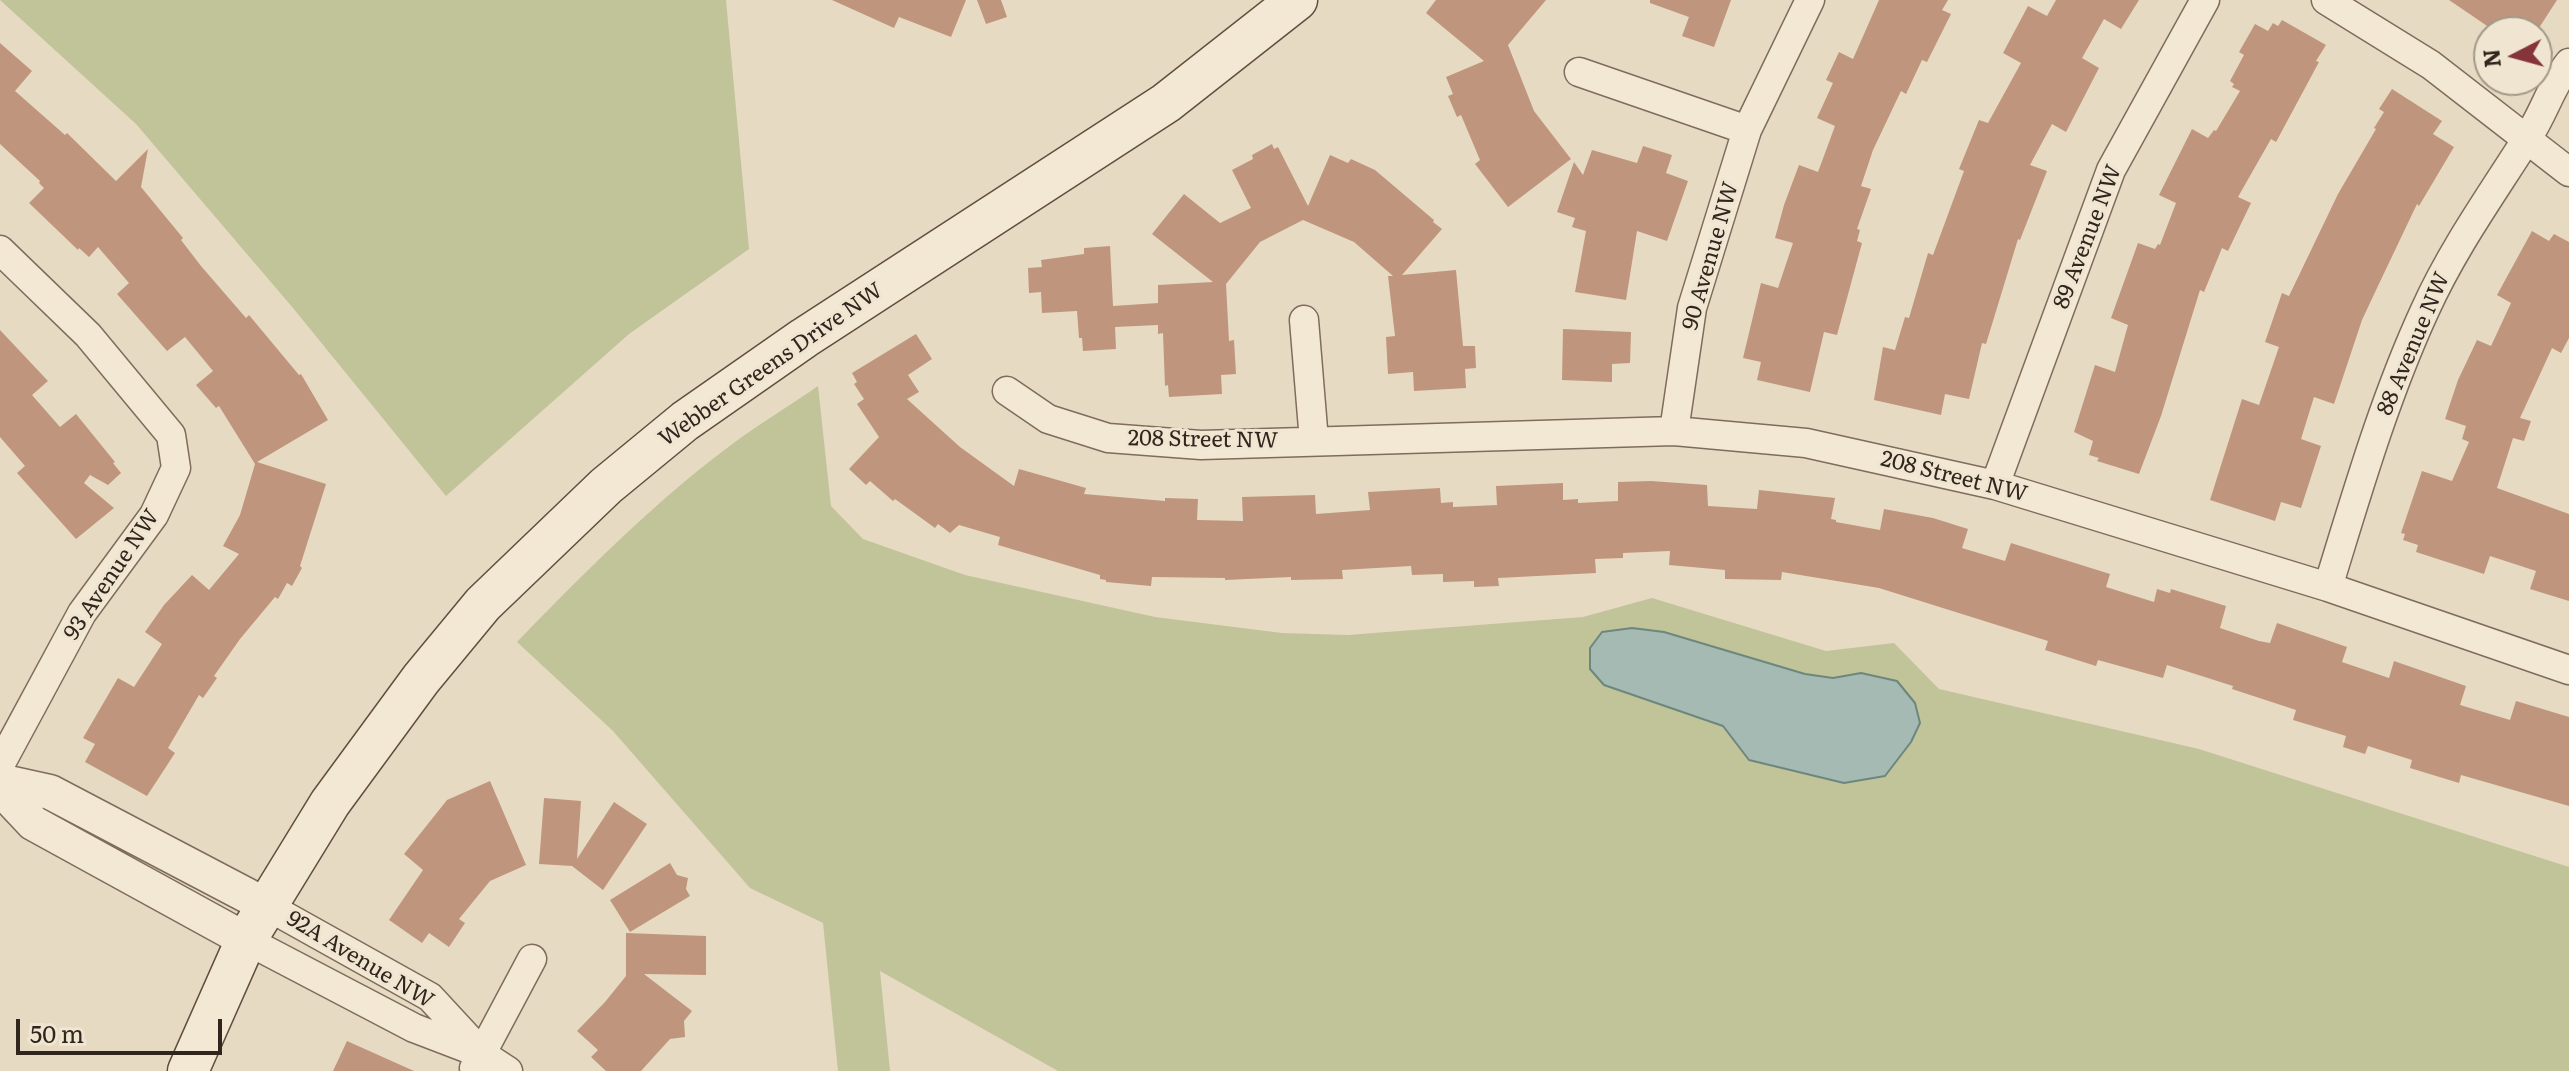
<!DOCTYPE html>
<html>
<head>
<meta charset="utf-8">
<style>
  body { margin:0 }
  #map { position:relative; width:2569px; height:1071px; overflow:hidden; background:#e7dac3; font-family:Literata,serif }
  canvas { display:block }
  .north { position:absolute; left:2473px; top:16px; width:80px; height:80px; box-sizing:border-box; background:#efe5d1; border:2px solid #a39989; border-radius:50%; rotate:264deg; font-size:22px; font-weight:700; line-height:32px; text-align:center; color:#30261e }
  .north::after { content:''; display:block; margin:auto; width:28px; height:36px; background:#853439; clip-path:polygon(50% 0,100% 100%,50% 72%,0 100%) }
  .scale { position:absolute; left:16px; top:1019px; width:206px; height:36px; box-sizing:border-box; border:4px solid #30261e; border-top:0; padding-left:10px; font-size:24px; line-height:28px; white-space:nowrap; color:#30261e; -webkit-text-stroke:6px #efe5d1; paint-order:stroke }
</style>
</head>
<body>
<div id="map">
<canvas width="2569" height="1071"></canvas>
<div class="north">N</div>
<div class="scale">50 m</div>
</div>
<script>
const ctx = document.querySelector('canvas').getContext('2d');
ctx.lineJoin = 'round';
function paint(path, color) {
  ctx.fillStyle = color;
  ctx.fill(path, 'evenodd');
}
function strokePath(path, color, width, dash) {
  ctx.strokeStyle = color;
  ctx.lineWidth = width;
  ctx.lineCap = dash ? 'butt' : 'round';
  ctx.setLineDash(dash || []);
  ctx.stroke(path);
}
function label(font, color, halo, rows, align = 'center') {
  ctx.font = font + ' Literata,serif';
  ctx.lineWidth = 6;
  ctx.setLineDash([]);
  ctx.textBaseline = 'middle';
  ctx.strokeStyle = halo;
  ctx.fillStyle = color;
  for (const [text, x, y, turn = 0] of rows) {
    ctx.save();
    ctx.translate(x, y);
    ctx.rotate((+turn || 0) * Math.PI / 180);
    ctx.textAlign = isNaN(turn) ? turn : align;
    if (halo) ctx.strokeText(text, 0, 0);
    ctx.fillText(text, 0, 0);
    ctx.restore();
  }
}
const green = new Path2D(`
  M 0,0 L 726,0 L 749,249 L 629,334 L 446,496 L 293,308 L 136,124 Z
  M 818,386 L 831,506 L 863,539 L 965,575 L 1155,617 L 1282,633 L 1348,635 L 1583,617 L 1652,598 L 1826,651 L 1894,643 L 1939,689 L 2199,749 L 2569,867 L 2569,1071 L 1058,1071 L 880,971 L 890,1071 L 838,1071 L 823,923 L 750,888 L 613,731 L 517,642 C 584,573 653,503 731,445 C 759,424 789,406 818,386 Z`);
const water = new Path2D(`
  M 1632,628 L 1664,632 L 1805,674 L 1833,678 L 1861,673 L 1897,681 L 1915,703 L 1920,723 L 1911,742 L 1885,776 L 1844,783 L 1749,760 L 1723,726 L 1604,685 L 1590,669 L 1590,648 L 1602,632 Z`);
const building = new Path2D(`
  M 832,0 L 966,0 L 951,37 L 899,17 L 894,28 Z
  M 977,0 L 1001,0 L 1007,17 L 986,24 Z
  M 1436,0 L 1546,0 L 1508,45 L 1534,111 L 1571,159 L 1508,207 L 1475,164 L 1480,160 L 1461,115 L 1457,117 L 1448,96 L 1453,94 L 1446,77 L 1484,61 L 1426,13 Z
  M 1650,0 L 1731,0 L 1714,47 L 1682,36 L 1689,17 L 1650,3 Z
  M 1879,0 L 1948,0 L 1942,10 L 1951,14 L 1927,62 L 1922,60 L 1906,94 L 1901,91 L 1873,150 L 1861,186 L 1871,189 L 1857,229 L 1860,230 L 1857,241 L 1862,243 L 1837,335 L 1824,332 L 1810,392 L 1757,380 L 1761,362 L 1743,358 L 1761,283 L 1778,288 L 1793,243 L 1775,238 L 1784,205 L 1799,165 L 1818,172 L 1835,126 L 1817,118 L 1833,83 L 1826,80 L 1839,52 L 1853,59 Z
  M 2056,0 L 2139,0 L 2121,29 L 2104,19 L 2082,58 L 2099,68 L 2066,132 L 2052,124 L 2030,165 L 2047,171 L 2020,240 L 2018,239 L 1986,344 L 1982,343 L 1969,399 L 1945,394 L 1941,415 L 1874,400 L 1883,347 L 1895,350 L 1905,317 L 1909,318 L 1928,253 L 1933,255 L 1964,171 L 1959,169 L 1979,120 L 1988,123 L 2021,63 L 2003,53 L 2028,6 L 2047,16 Z
  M 2449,0 L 2557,0 L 2537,31 L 2519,19 L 2510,32 L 2496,32 Z
  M 2282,20 L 2326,45 L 2316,61 L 2319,62 L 2276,142 L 2271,139 L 2238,197 L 2251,203 L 2228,251 L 2222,248 L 2204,292 L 2200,290 L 2161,416 L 2139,474 L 2097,461 L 2099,458 L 2089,455 L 2093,441 L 2074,432 L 2095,365 L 2115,372 L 2128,325 L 2111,318 L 2138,243 L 2155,249 L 2158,244 L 2160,245 L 2176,203 L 2159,195 L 2192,129 L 2208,138 L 2214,130 L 2216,131 L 2240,91 L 2232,87 L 2234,84 L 2230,81 L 2244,55 L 2239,52 L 2255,24 L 2268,31 L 2273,23 L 2278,26 Z
  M 0,43 L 32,71 L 15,91 L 65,135 L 67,133 L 116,181 L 148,149 L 141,187 L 183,238 L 181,240 L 201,266 L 246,318 L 249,315 L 299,375 L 301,374 L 328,420 L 257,462 L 326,484 L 300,566 L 302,568 L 292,586 L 287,583 L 278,599 L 275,597 L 240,639 L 214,676 L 217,678 L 203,698 L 199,695 L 168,748 L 175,753 L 147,796 L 85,762 L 95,744 L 83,738 L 118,678 L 134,687 L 162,644 L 145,632 L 164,605 L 192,575 L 209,590 L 239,554 L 223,546 L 240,515 L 255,464 L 219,406 L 216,408 L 196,385 L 213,371 L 185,337 L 167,351 L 117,294 L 129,283 L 98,247 L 89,257 L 79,248 L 78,250 L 29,203 L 44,188 L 39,183 L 40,181 L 0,144 Z
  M 2392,89 L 2442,121 L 2433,134 L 2454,147 L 2419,206 L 2417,204 L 2377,288 L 2362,320 L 2334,404 L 2314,397 L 2301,439 L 2321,446 L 2301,508 L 2281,502 L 2275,521 L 2210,500 L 2242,399 L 2259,405 L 2279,347 L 2265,342 L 2282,293 L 2289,296 L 2338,194 L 2376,129 L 2374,128 L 2384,112 L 2379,109 Z
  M 1272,144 L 1274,149 L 1278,147 L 1308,206 L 1330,155 L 1348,163 L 1351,159 L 1375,170 L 1434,220 L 1433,222 L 1442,229 L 1402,275 L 1456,270 L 1463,346 L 1475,346 L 1476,368 L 1465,369 L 1466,388 L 1414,391 L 1413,372 L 1388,374 L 1386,337 L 1395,336 L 1388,276 L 1393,276 L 1354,242 L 1303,220 L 1260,242 L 1226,284 L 1229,341 L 1234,340 L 1236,374 L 1221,375 L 1222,394 L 1169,397 L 1168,385 L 1165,386 L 1163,333 L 1158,334 L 1158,325 L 1115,327 L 1116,349 L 1083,351 L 1082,338 L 1079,338 L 1077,311 L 1042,313 L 1041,292 L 1029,293 L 1028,268 L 1042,267 L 1041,260 L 1084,254 L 1084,248 L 1110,246 L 1113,306 L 1158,303 L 1158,285 L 1213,282 L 1152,234 L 1184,194 L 1220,223 L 1251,208 L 1232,170 L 1253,159 L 1252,155 Z
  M 1643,146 L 1672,155 L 1666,173 L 1688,181 L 1667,241 L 1637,231 L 1626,300 L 1575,292 L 1586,231 L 1572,227 L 1575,218 L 1557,212 L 1574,162 L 1583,175 L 1592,150 L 1637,163 Z
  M 2532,231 L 2549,241 L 2554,234 L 2569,242 L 2569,338 L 2561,353 L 2552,348 L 2520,418 L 2531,421 L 2524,441 L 2513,438 L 2497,488 L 2569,514 L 2569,601 L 2530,589 L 2536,571 L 2490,556 L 2484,574 L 2416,552 L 2418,545 L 2403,540 L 2405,534 L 2401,533 L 2422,471 L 2452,481 L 2469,442 L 2462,439 L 2466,426 L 2445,419 L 2458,380 L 2477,340 L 2491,346 L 2511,303 L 2497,295 Z
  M 1563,329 L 1631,332 L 1630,363 L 1612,364 L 1612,382 L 1562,380 Z
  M 0,330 L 48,381 L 32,395 L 60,427 L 76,414 L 115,462 L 113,463 L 121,473 L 108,485 L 90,475 L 84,483 L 114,508 L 76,539 L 17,473 L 25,466 L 0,437 Z
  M 916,334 L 932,359 L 908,375 L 919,392 L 907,399 L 960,447 L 1014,486 L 1019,469 L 1086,488 L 1084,494 L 1165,501 L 1165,498 L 1198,499 L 1197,520 L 1243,521 L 1242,497 L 1315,495 L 1316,514 L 1370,510 L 1368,492 L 1440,488 L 1441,503 L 1453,502 L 1453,507 L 1497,505 L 1496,486 L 1563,483 L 1563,500 L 1578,499 L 1578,503 L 1618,501 L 1618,482 L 1651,481 L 1707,485 L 1708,506 L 1757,509 L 1759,490 L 1835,498 L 1831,519 L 1836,520 L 1836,522 L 1880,530 L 1884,509 L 1933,518 L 1968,529 L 1962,548 L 2005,561 L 2011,543 L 2110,574 L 2106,587 L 2154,602 L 2157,589 L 2170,593 L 2171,589 L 2226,606 L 2220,628 L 2259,641 L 2270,643 L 2277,623 L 2347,647 L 2342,662 L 2389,678 L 2394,661 L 2466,686 L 2460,705 L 2510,720 L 2516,701 L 2569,717 L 2569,806 L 2461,775 L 2459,783 L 2410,768 L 2412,760 L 2368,746 L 2365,754 L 2343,747 L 2346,736 L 2293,720 L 2296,710 L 2232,689 L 2233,686 L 2167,665 L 2163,678 L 2098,660 L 2096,666 L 2045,650 L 2048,641 L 1879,588 L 1782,572 L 1781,580 L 1725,579 L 1725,570 L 1669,565 L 1670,551 L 1623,553 L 1623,558 L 1595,559 L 1596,573 L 1498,578 L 1499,586 L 1474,587 L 1474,581 L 1443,582 L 1443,574 L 1412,575 L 1411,566 L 1342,570 L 1343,579 L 1291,580 L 1291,577 L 1225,580 L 1225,578 L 1152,577 L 1151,586 L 1106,582 L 1106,580 L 1100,579 L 1100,575 L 998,545 L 1000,537 L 959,525 L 950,533 L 938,524 L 935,528 L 895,499 L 893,501 L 870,481 L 866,485 L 849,469 L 879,437 L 857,404 L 864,399 L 854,384 L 857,382 L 852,373 Z
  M 490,781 L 526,865 L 490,881 L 459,919 L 465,923 L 449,947 L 429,933 L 422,943 L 389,920 L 423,870 L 404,854 L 447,800 Z
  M 544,798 L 581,801 L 577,859 L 614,802 L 647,824 L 603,890 L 572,866 L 539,864 Z
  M 670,863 L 677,875 L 688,878 L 686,889 L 690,896 L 630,932 L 610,900 Z
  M 626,933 L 706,936 L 706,975 L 644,974 L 692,1011 L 684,1021 L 685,1037 L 670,1039 L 641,1071 L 606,1071 L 591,1057 L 598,1050 L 577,1031 L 605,1002 L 626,976 Z
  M 347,1041 L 414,1071 L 333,1071 Z`);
const minor = new Path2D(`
  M 2326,0 L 2431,65 L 2569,172
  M 1579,72 L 1747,130
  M 0,250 L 88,335 L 171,435 L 176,468 L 154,515 L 82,613 L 0,765
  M 1304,320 L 1314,441
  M 1007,391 L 1048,419 L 1108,438 L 1201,445 L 1674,431 L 1806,443 L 1995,485 L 2328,587 L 2569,670
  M 1674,431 L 1692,308 L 1747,130 L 1810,0
  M 1995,485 L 2111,170 L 2205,0
  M 2328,587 C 2357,493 2384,399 2425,310 C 2453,248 2492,194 2528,137 C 2544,113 2551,86 2569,63
  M 267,906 L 430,997 L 479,1050
  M 246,940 L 414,1028 L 482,1054 L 508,1071
  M 474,1068 L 532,959`);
const tertiary = new Path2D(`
  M 0,781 L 50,792 L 267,906
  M 0,788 L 33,823 L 246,940`);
const secondary = new Path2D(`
  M 188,1071 L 246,940 L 330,803 L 421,679 L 483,604 L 606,486 L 685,421 L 804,338 L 1166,103 L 1297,0`);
const streetNames = [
  ["89 Avenue NW",2088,237,-69],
  ["90 Avenue NW",1711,256,-74],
  ["88 Avenue NW",2414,344,-67],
  ["Webber Greens Drive NW",771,365,-35],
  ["208 Street NW",1203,440,1],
  ["208 Street NW",1954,477,14],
  ["93 Avenue NW",112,575,-56],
  ["92A Avenue NW",360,960,31]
];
paint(green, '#c1c398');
paint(water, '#a4bab3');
strokePath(water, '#6d877f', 2);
paint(building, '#c0957d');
strokePath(minor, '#7e6c5c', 31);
strokePath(tertiary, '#7e6c5c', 37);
strokePath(secondary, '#604e3f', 43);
strokePath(minor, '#f3e8d4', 28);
strokePath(tertiary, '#f3e8d4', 34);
strokePath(secondary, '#f3e8d4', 40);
label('22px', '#30261e', '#efe5d1', streetNames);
</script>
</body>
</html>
